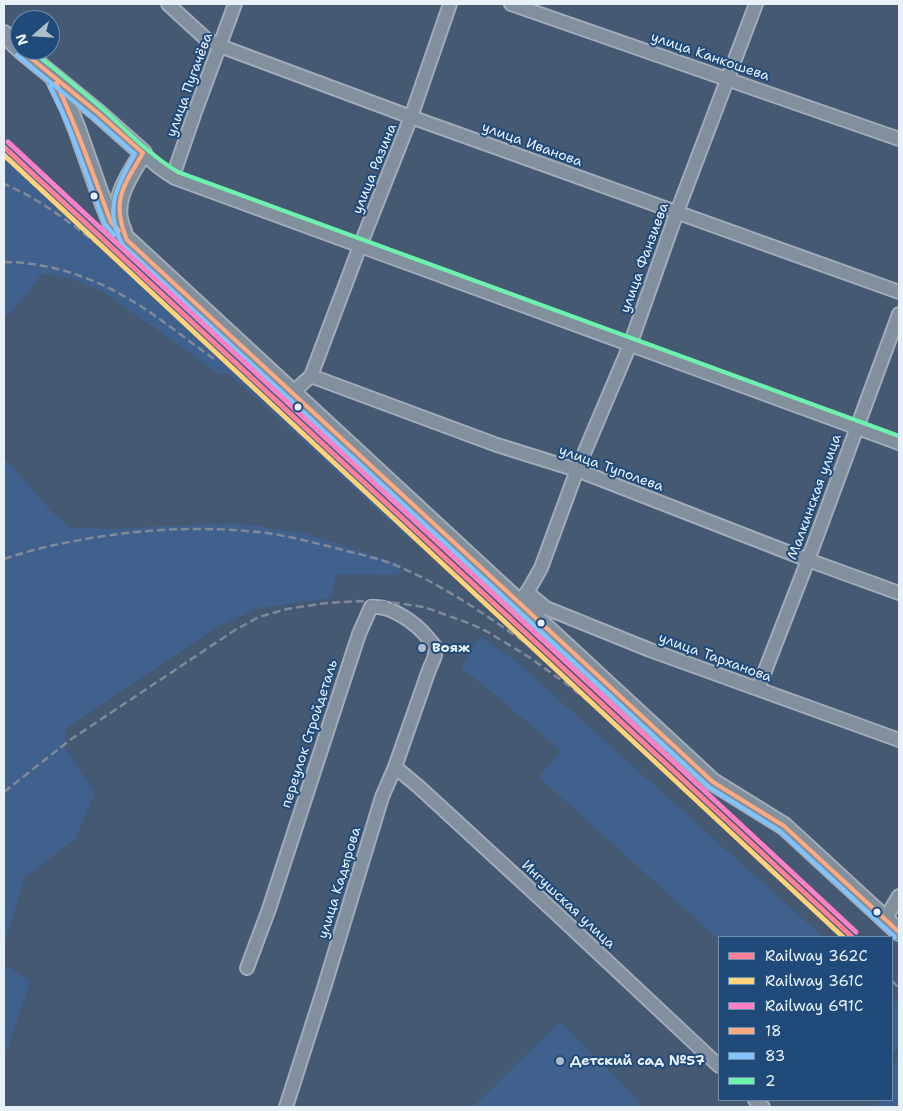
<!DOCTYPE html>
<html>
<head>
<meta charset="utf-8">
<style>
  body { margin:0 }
  #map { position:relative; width:903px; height:1111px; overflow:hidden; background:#455973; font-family:"Shantell Sans",sans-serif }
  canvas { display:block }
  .frame { position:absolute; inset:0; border:5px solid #e8f1f8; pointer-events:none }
  .legend { position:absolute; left:718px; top:936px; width:175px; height:165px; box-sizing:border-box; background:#1f4a7a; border:1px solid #6f8dac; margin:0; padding:6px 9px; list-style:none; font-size:15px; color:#e8f1f8 }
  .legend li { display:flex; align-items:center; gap:10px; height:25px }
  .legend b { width:25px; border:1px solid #6f8dac }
  .north { position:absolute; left:10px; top:10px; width:50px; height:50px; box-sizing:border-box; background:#1f4a7a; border:1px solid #6f8dac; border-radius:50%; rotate:251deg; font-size:14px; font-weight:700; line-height:20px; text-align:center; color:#e8f1f8 }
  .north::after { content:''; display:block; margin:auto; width:18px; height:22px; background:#afbcc9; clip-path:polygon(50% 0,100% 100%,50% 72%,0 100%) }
</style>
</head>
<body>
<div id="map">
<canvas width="903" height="1111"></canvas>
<div class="frame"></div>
<ul class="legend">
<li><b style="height:6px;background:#ff8098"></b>Railway 362С</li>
<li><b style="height:6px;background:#ffd37a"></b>Railway 361С</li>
<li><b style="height:6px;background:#ff80c5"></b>Railway 691С</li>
<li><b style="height:6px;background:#ffa980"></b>18</li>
<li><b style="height:6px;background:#80c4ff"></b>83</li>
<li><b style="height:6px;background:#6df2ae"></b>2</li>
</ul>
<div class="north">N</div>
</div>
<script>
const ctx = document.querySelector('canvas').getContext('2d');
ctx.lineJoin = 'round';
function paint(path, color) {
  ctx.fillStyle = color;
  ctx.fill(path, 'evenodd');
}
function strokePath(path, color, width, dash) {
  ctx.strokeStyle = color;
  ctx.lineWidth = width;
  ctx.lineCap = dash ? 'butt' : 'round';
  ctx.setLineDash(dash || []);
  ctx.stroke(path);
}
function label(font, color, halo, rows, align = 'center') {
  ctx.font = font + ' "Shantell Sans",sans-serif';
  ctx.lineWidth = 4;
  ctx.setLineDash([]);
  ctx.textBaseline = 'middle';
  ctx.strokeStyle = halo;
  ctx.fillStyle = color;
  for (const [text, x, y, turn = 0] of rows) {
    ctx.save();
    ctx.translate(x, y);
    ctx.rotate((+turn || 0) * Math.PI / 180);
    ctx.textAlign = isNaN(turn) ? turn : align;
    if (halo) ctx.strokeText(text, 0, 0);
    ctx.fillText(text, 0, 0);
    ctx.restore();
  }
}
const built = new Path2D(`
  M 4,134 L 116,239 L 422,530 L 412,542 L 254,396 L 227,373 L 219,374 L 102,291 L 72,279 L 41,273 L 38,279 L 28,292 L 4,320 Z
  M 4,457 L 50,510 L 70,528 L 113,529 L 193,525 L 233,524 L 254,525 L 270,529 L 303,533 L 401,564 L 398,575 L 336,574 L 331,598 L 259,608 L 217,627 L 65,729 L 65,748 L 95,793 L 75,839 L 24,878 L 4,948 Z
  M 480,636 L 518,663 L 823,937 L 719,937 L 719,940 L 539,777 L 561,751 L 499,698 L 461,668 Z
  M 4,964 L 30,981 L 4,1059 Z
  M 892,999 L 899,1006 L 899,1049 L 898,1048 L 892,1054 Z
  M 560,1021 L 640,1102 L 634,1107 L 473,1107 Z
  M 899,1059 L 899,1107 L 874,1107 L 880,1100 L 892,1100 L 892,1066 Z`);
const minor = new Path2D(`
  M 168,4 L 205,38 L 220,46 L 411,117 L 899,292
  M 511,4 L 899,139
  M 143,153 C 153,163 163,171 175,178 L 899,443
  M 173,176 L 195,112 L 235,4
  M 311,376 L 497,445 L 577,470 L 808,560 L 899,593
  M 292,393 L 311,376 L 360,246 L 411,117 L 450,4
  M 527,592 L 546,608 L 650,650 L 899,740
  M 520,602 L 529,589 L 541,568 L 577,470 L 630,345 L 677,212 L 756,4
  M 758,689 L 808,560 L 899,314
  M 395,767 L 419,787 L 543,901 L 719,1066
  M 885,919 L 899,896
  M 247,968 L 269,909 L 359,634 L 371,607 C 391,605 416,623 428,638 C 430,641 434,644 435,647 C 437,656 432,662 429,670 L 395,767 L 382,797 L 324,988 L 286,1107
  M 755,1100 L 763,1107`);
const major = new Path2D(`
  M 4,34 L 20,49
  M 21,50 L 98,113 L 143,153 C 129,176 109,203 123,231
  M 53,76 L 69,109 L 77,129 L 100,194 L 111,222 L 115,228 L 713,782 L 784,826 L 899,932`);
const rail = new Path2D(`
  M 4,157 L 100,246 C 69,222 40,199 4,184
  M 4,262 C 45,262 86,275 122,295 C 155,313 185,339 217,361
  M 4,559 C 30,550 57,544 85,539 C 144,529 198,526 258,532 C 282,534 311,542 335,548 C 354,553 373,557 390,563 C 443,584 487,616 533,648 L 100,246
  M 533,648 L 559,671
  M 606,716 L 845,937
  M 4,792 L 70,740 L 235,630 L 259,617 L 287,609 L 326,603 L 358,601 L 397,603 L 424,607 L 471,624 L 486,631 L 529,657 L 572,688 L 611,720
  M 892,981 L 899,988`);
const bus1 = new Path2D(`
  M 21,50 L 98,113 L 143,153 C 123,187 111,200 127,240 L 713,782 L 784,826 L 899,932
  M 56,83 C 78,128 93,175 111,222 L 119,231`);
const bus2 = new Path2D(`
  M 17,55 L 94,118 L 135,154 C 117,185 103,211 123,245 L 709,787 L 780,831 L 895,937
  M 50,86 C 73,130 87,178 105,224 L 114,235`);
const bus3 = new Path2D(`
  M 31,50 C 56,70 81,90 105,111 C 128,132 151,156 178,172 L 899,436`);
const rail1 = new Path2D(`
  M 4,147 L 852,937`);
const rail2 = new Path2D(`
  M 4,155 L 843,937`);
const rail3 = new Path2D(`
  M 8,142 L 856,932`);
const markers = [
  [94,196,4.5,"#e8f1f8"],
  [298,407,4.5,"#e8f1f8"],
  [541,623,4.5,"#e8f1f8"],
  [422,648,5,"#afbcc9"],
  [877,912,4.5,"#e8f1f8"],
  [560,1061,5,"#afbcc9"]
];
const streetNames = [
  ["улица Канкошева",710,57,19],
  ["улица Пугачёва",190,85,-70],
  ["улица Иванова",532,145,20],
  ["улица Разина",375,169,-68],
  ["улица Фанзиева",645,258,-70],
  ["улица Туполева",611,469,20],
  ["Малкинская улица",815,497,-70],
  ["улица Тарханова",715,658,20],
  ["переулок Стройдеталь",310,734,-72],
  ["улица Кадырова",340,883,-73],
  ["Ингушская улица",568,905,43]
];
const poiNames = [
  ["Вояж",432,648],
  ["Детский сад №57",570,1061]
];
paint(built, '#40618d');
strokePath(minor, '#a1acb9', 16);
strokePath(major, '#a1acb9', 20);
strokePath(minor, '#828f9c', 12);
strokePath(major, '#828f9c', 16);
strokePath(rail, '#808a97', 2.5, [8, 4]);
strokePath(bus1, '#ffa980', 4);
strokePath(bus2, '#80c4ff', 4);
strokePath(bus3, '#6df2ae', 4);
strokePath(rail1, '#ff8098', 5);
strokePath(rail2, '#ffd37a', 5);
strokePath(rail3, '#ff80c5', 5);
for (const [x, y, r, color] of markers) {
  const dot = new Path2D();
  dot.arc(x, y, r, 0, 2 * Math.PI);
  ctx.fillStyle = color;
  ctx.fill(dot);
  strokePath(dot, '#1f4a7a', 2);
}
label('14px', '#e8f1f8', '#1f4a7a', streetNames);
label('bold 14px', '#e8f1f8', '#1f4a7a', poiNames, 'left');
</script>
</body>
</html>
